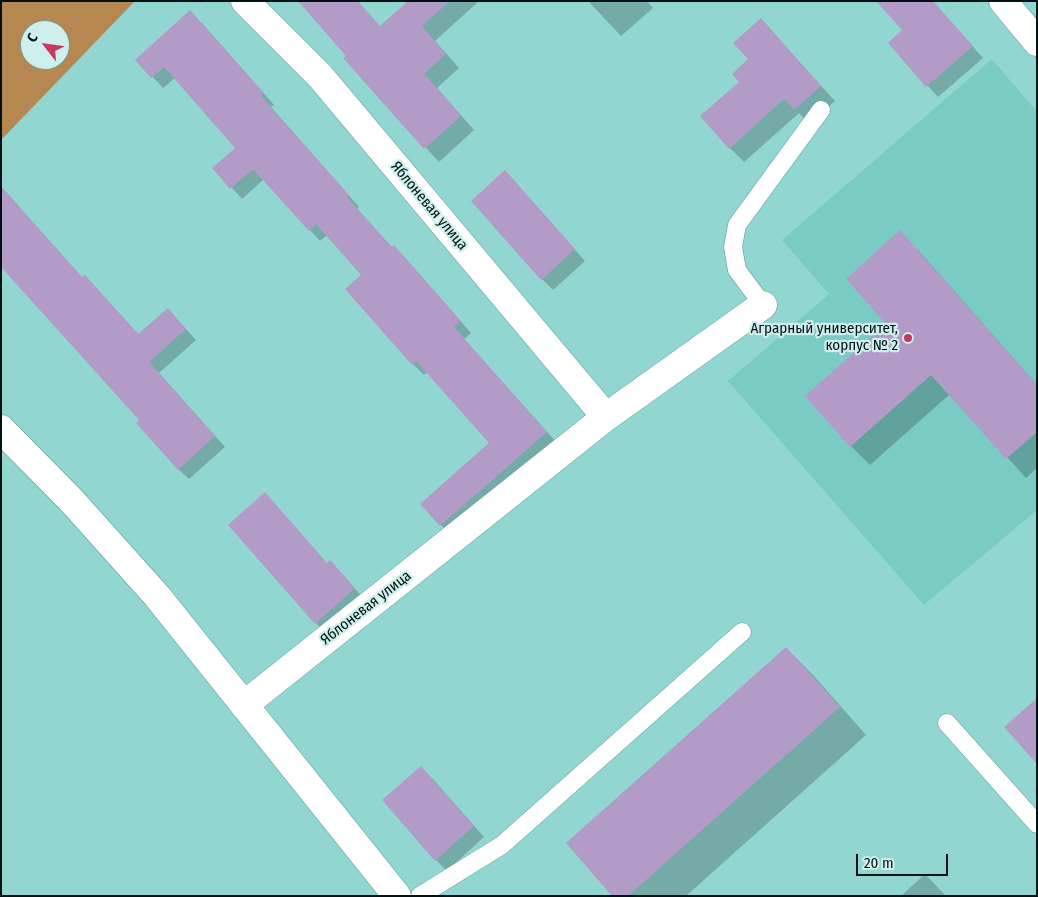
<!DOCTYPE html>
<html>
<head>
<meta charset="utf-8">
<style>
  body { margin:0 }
  #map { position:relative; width:1038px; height:897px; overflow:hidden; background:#91d6d0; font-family:"Fira Sans Condensed",sans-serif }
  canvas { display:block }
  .frame { position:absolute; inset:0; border:2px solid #001312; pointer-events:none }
  .north { position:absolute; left:20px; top:20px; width:50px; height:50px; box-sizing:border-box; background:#ceefec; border:1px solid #7c9795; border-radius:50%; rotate:300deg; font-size:14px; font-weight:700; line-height:20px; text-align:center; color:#001312 }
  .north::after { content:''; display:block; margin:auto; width:18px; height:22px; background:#c7385e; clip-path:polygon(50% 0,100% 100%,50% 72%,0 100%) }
  .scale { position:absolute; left:856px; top:854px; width:92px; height:22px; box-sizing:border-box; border:2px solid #001312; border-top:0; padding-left:6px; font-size:15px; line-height:18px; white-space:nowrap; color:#001312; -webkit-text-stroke:4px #ceefec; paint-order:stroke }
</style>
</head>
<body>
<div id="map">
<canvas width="1038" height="897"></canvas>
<div class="frame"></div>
<div class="north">С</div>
<div class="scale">20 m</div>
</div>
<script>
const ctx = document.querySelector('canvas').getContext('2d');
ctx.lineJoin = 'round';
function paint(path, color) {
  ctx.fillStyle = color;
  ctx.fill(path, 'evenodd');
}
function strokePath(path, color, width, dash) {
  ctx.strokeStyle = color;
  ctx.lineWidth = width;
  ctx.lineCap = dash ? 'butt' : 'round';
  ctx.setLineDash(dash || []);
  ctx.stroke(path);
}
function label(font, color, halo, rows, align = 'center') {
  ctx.font = font + ' "Fira Sans Condensed",sans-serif';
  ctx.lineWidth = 4.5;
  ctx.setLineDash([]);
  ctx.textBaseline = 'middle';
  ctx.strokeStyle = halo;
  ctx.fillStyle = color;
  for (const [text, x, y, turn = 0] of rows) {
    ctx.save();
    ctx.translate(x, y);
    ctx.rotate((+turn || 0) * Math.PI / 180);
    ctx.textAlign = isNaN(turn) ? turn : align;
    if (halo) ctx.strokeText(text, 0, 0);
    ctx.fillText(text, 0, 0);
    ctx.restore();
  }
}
const built = new Path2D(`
  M 992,59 L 1037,112 L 1037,510 L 924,605 L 728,381 L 829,294 L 782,240 Z`);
const forest = new Path2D(`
  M 1,1 L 135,1 L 1,140 ZM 30,30 L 60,30 L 60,60 L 30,60 Z`);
const shadow = new Path2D(`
  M 409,1 L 479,1 L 435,41 L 459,68 L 437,88 L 474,130 L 439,162 L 345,58 Z
  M 588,1 L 647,1 L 653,8 L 621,36 Z
  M 945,15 L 983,58 L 938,97 L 889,43 Z
  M 761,20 L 835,101 L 809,124 L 799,113 L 744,162 L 730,148 L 740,82 L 750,60 Z
  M 201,22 L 274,105 L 271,107 L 359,207 L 357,209 L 393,249 L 405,258 L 471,333 L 464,339 L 557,443 L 451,536 L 422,504 L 491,443 L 427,372 L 424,375 L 413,364 L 347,289 L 363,275 L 327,235 L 320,241 L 264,179 L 242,199 L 214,168 L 237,148 L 175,78 L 163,88 L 137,60 Z
  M 515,183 L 585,261 L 553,290 L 542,279 Z
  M 919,251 L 1037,385 L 1037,468 L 1026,478 L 950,394 L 870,465 L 851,446 L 888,324 Z
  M 85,276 L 139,335 L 178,320 L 196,340 L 159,373 L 225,447 L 189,479 L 178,469 L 140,420 L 83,278 Z
  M 328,564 L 341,573 L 365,600 L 326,634 L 316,623 Z
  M 786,648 L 813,675 L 866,735 L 686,896 L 614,896 Z
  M 432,778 L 484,837 L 447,871 L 436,860 Z
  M 925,874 L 946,896 L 901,896 Z`);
const building = new Path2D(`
  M 298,1 L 358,1 L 380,26 L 408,1 L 450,1 L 422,26 L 446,54 L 424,74 L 461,116 L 424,149 L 343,58 L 346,56 Z
  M 876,1 L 933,1 L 973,46 L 926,87 L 888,43 L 902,30 Z
  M 190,10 L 264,93 L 261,96 L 349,195 L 347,197 L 392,247 L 394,245 L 461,321 L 454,327 L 547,432 L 440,526 L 420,504 L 489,443 L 416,361 L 412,365 L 345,289 L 361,275 L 316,224 L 309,231 L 253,169 L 230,189 L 212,168 L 235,148 L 164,67 L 151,78 L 135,60 Z
  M 761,18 L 821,86 L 794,110 L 784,99 L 729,149 L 700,116 L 739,82 L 732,74 L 748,59 L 733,43 Z
  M 505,170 L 575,249 L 541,280 L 471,201 Z
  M 1,186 L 82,277 L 85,275 L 138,334 L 168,308 L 186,329 L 149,362 L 215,436 L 178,470 L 136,423 L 139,420 L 1,267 Z
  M 900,230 L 1037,385 L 1037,432 L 1006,459 L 931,375 L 850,447 L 805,396 L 886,324 L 846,279 Z
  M 265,492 L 327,563 L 330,560 L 355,588 L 315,624 L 228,525 Z
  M 786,647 L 840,707 L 628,896 L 612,896 L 566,843 Z
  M 1037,698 L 1037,764 L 1004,727 Z
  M 421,766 L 474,826 L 435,861 L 382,800 Z`);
const lane = new Path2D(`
  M 763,305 L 737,270 L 733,247 L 737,225 L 821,110
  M 947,723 L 1037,824
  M 420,896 L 502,845 L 742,632`);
const street = new Path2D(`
  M 245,1 L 320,76 L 606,417
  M 1003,1 L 1037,42
  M 244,705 L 606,417 L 763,305`);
const secondary = new Path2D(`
  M 1,429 L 71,500 L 157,596 L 397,896`);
const markers = [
  [908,338,5,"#c7385e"]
];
const streetNames = [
  ["Яблоневая улица",429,206,50],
  ["Яблоневая улица",366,608,-38]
];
const poiNames = [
  ["Аграрный университет,",898,329],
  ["корпус № 2",898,346]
];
paint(built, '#7bcbc5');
paint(forest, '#b68751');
paint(shadow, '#0003');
paint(building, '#b39bc8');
strokePath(lane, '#569995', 19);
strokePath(street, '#569995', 29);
strokePath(secondary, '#569995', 29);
strokePath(lane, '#fff', 18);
strokePath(street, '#fff', 28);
strokePath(secondary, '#fff', 28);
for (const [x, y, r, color] of markers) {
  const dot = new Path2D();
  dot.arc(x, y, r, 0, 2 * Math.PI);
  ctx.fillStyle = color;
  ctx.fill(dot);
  strokePath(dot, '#ceefec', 2);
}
label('15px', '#001312', '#ceefec', streetNames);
label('15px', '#001312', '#ceefec', poiNames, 'right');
</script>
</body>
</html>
